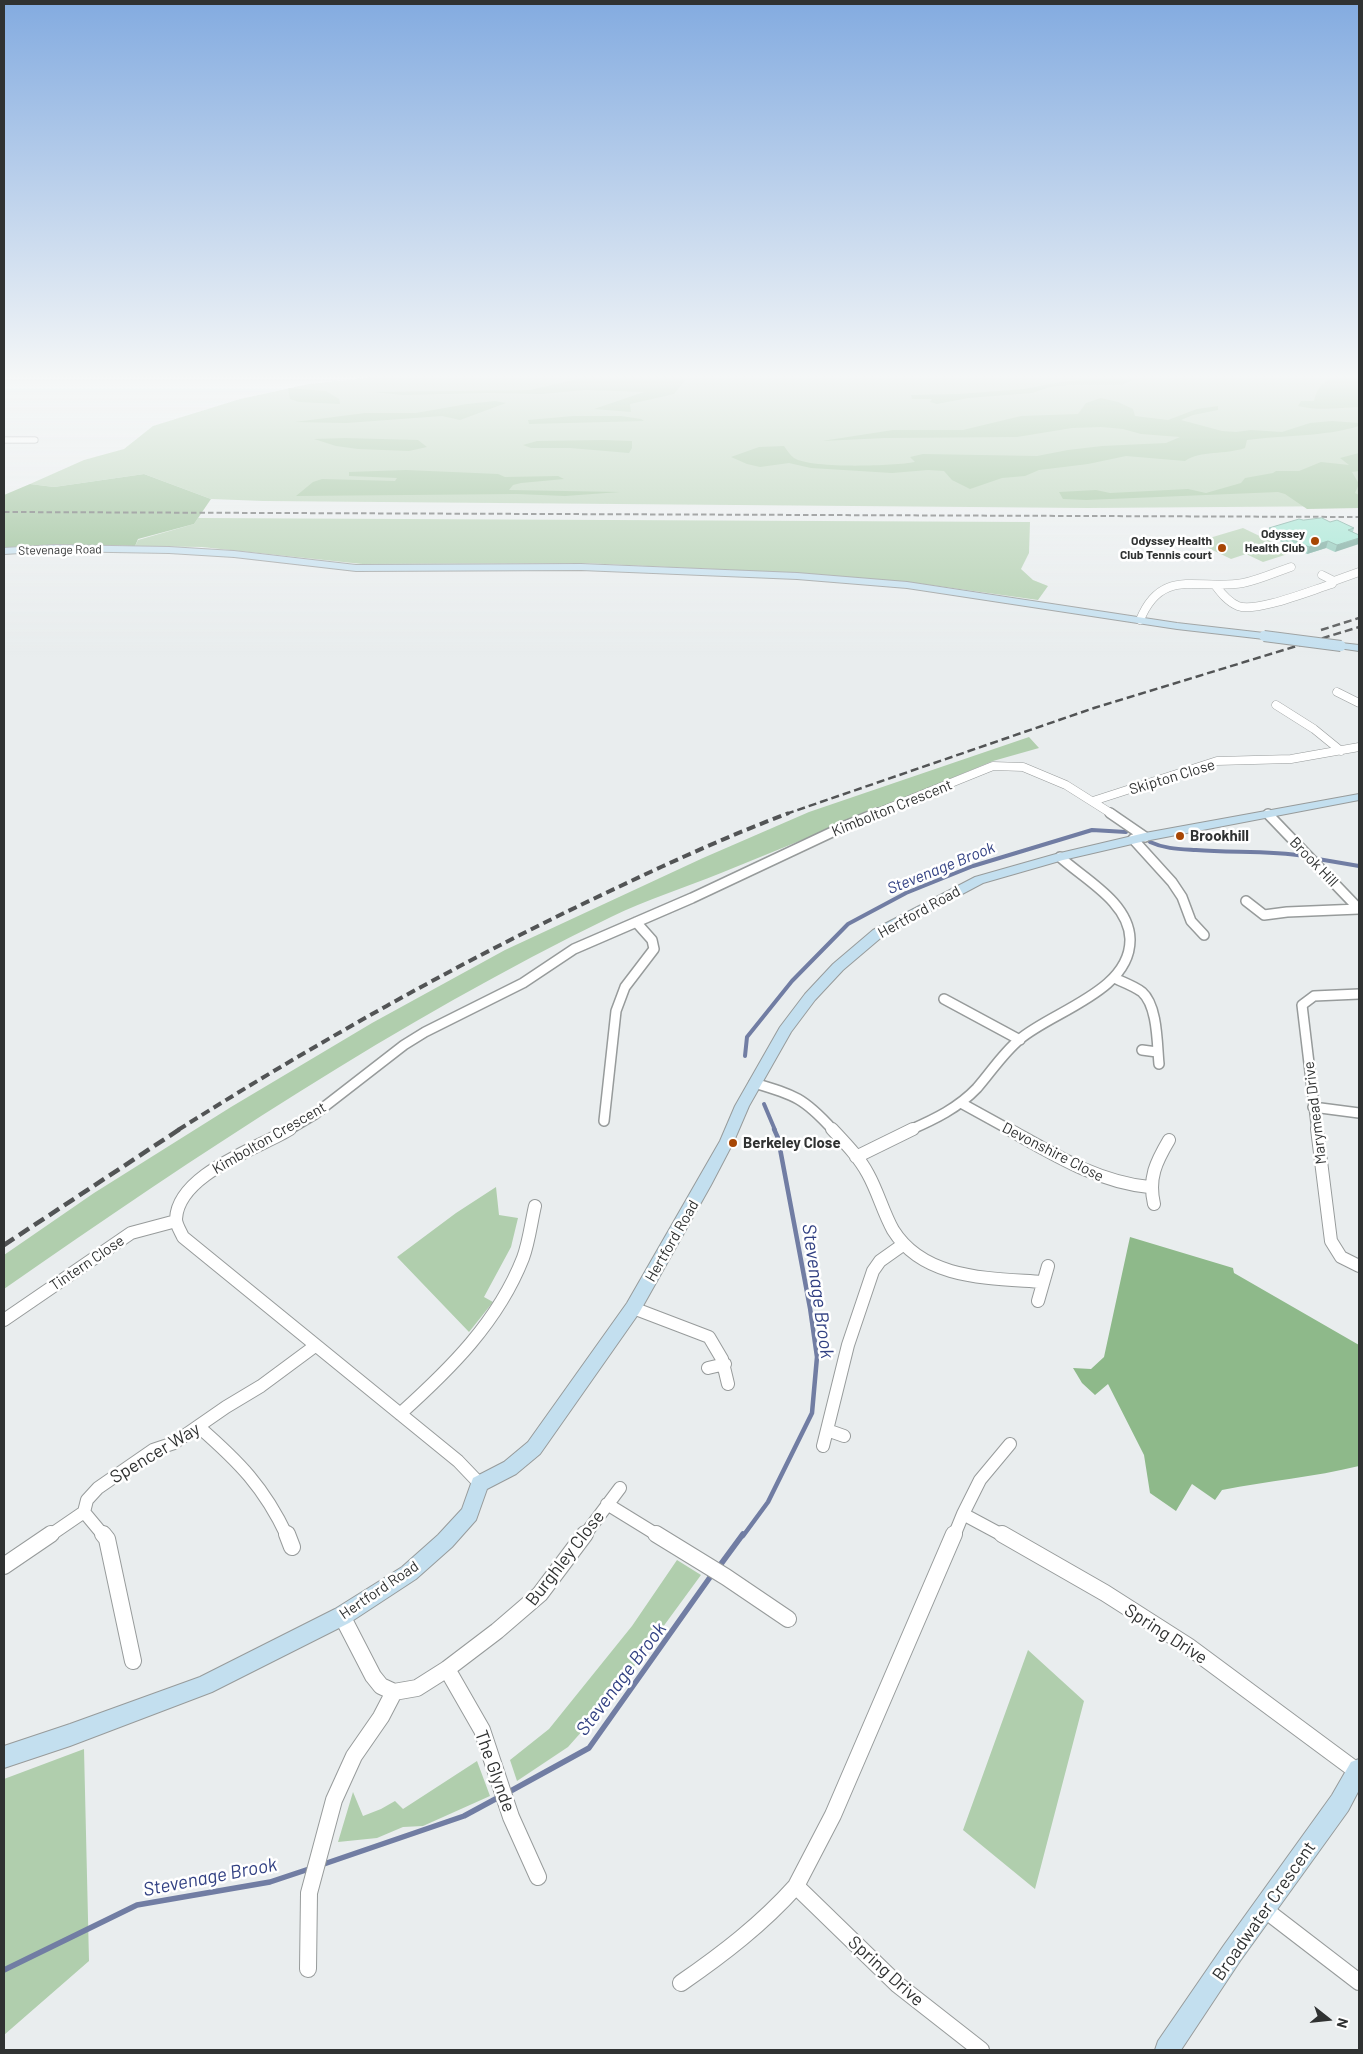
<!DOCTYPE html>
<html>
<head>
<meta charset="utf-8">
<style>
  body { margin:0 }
  #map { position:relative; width:1363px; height:2054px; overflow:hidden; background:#e9edee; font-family:Barlow,sans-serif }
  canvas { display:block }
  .frame { position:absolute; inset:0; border:5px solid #303232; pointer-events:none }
  .north { position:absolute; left:1303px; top:1994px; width:50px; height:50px; -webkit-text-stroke:4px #fff; paint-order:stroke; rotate:106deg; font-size:14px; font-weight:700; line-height:20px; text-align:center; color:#303232 }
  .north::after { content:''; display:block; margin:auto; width:18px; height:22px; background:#303232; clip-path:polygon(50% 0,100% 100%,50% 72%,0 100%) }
</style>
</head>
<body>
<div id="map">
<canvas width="1363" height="2054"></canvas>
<div class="frame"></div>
<div class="north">N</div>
</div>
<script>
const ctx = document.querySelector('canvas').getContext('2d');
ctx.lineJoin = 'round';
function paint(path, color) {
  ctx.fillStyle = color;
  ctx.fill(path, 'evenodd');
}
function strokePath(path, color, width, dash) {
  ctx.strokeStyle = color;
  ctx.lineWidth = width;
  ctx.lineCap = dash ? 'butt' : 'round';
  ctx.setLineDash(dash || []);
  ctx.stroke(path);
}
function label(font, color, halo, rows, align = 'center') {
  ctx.font = font + ' Barlow,sans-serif';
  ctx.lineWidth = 5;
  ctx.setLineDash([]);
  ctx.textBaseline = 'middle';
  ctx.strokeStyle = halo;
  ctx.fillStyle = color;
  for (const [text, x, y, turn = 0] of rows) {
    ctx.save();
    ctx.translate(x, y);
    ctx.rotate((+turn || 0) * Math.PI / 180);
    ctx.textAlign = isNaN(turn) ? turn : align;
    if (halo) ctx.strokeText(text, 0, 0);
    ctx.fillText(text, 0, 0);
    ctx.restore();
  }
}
const green = new Path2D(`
  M 405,374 L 1356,374 L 1359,381 L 1359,506 L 1088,508 L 263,501 L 211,499 L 144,474 L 54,487 L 30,484 L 84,460 L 124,449 L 153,426 L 240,399 L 309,384 Z
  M 198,518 L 1030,522 L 1029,553 L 1021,569 L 1033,580 L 1048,586 L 1038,600 L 909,582 L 799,573 L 583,563 L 362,564 L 202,547 L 135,546 L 138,540 L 194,524 Z
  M 1243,528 L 1272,542 L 1242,552 L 1246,554 L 1277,544 L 1294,552 L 1263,562 L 1246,554 L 1231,559 L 1196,542 Z
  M 1029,737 L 1039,748 L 993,761 C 902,799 812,836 721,873 C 684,888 646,900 611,917 C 397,1021 198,1154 4,1289 L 4,1255 L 94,1193 L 231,1107 L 372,1023 L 505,950 L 703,858 L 809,812 Z
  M 496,1187 L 499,1215 L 518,1218 L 511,1247 L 484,1297 L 493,1302 L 469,1332 L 397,1257 L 456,1213 Z
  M 677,1560 L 701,1575 L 608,1702 L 568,1747 L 517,1781 L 510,1760 L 549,1729 L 632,1626 Z
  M 1028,1650 L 1084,1701 L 1035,1889 L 963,1830 Z
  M 84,1749 L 89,1961 L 4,2035 L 4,1779 Z
  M 477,1761 L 490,1796 L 423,1826 L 403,1827 L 377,1838 L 338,1842 L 353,1792 L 363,1816 L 381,1809 L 395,1801 L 403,1809 Z`);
const forest = new Path2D(`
  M 593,374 L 690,374 L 674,394 L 630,404 L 631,412 L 594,409 L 644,392 L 585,390 L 542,394 L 488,393 L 403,395 L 373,392 L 530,390 L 578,379 Z
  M 1343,374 L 1359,374 L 1359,407 C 1339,408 1318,411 1298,406 L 1301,401 L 1314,401 C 1319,381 1326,382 1343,374 Z
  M 1126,376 L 1137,378 L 1121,385 L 1070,385 L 1050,387 L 1032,393 L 968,398 L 937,404 L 930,402 L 932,399 L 912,399 L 911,395 L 959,394 L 1024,389 L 1061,382 Z
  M 288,388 L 326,391 L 339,399 L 340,404 L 299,402 L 290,399 Z
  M 1101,398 L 1118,402 L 1133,409 L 1135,416 L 1168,420 L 1197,409 L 1218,406 L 1218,410 L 1193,415 L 1181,420 L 1222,431 L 1236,432 L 1251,430 L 1282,432 L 1310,423 L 1332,421 L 1359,423 L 1359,426 C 1324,437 1283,435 1247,440 L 1245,448 C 1225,455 1201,450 1185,461 L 1126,456 L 1088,464 L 1039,470 L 1025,476 L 1002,478 L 970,489 L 952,480 L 944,471 L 928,470 L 892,473 L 811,468 L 789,463 L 760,467 L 747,464 L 731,457 L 759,447 L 784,446 C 787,450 790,455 794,458 C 811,469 894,466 915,462 L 910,457 L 923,454 L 1037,456 L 1068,450 L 1102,446 L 1166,443 L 1180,437 L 1141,434 L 1123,429 L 1101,427 L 1072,428 L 1017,437 L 885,438 L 822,441 L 893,430 L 963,430 L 1021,416 L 1078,414 L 1086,403 Z
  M 495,401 L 506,403 L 460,420 L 442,416 L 346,423 L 295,422 L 365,413 L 416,413 L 467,404 Z
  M 573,416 L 621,416 L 641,419 L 644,421 L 529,424 L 528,420 Z
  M 345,438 L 418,440 L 427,447 L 409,451 L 358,449 L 336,446 L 314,439 Z
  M 603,440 L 632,441 L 632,448 L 629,453 L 570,448 L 531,448 L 523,445 L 537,441 Z
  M 1359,453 L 1359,471 L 1352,472 L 1359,484 L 1355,493 L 1359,495 L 1359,508 L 1307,509 L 1285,494 L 1278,492 L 1086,500 L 1063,499 L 1059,492 L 1096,490 L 1110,493 L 1188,489 L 1206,493 L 1241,483 L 1245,478 L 1273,473 L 1276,471 L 1299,471 L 1321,462 L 1349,465 L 1340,458 Z
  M 406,470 L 498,474 L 505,477 L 558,476 L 564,479 L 521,483 L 513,485 L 509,490 L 620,492 L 565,496 L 517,494 L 296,496 L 313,482 L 322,479 L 395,481 L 397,478 L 349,476 L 349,472 Z
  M 144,474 L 211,499 L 194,524 L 138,539 L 135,546 L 83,545 L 4,548 L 4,495 L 30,484 L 54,487 Z
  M 1130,1237 L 1233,1268 L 1234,1273 L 1359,1345 L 1359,1466 C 1314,1477 1268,1481 1222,1490 L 1215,1500 L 1192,1484 L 1176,1511 L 1150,1493 L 1144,1455 L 1108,1384 L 1095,1395 L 1082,1383 L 1073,1368 L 1091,1369 L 1104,1357 Z`);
const streamFar2 = new Path2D(`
  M 1150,842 C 1165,849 1179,849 1196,850 C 1232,853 1269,850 1305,856
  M 1312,858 L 1359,866
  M 745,1056 L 747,1037 L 792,981 L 848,924 L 906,893 L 973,866 L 1092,830 L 1126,832
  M 764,1104 L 775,1130`);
const streamFar1 = new Path2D(`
  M 743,1536 L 768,1502 L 812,1413 L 817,1357 L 810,1308 L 778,1138 L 774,1129`);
const stream = new Path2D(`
  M 718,1568 L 743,1534
  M 507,1793 L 589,1748 L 713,1573
  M 321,1865 L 464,1816 L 501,1796
  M 4,1970 L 137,1905 L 270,1882 L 312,1868`);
const streetFar4 = new Path2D(`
  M 4,440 L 35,440`);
const streetFar3 = new Path2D(`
  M 1322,575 L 1334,581
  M 1215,585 C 1221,593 1228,602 1238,606 C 1256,613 1312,590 1332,584 L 1334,581 L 1359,572
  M 1140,620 C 1162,566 1199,591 1243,583 C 1259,580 1276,572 1291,567
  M 1337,692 L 1359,703
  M 1276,705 L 1314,729 L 1341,751
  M 1093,801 L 1217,761 L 1291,759 L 1359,747
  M 874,814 L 993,766 L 1023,767 L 1066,785 L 1112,814`);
const streetFar2 = new Path2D(`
  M 1110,813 L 1145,837
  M 1268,814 L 1359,909
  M 1133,839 L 1172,882 L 1182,897 L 1191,921 L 1204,935
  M 1246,901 L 1264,915 L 1287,912 L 1359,909
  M 1114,978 C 1123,982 1134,986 1142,992 C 1158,1006 1157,1045 1159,1064
  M 944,999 L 1020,1040
  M 1142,1050 L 1157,1052
  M 754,1083 C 795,1095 804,1098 833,1130
  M 961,1103 L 1010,1130
  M 1313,1107 L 1359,1113
  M 604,1121 L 616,1011 L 625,987 L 654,949 L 652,940 L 636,922
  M 288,1130 L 315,1114 L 404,1045 L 425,1032 L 523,983 L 574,949 L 692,898 L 845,826 L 877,813
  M 910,1130 C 935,1119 958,1108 977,1088 C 991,1072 1003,1053 1020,1039 C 1053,1011 1131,991 1130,939 C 1129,902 1084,879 1060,857
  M 1317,1130 L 1302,1005 L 1314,996 L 1359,994`);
const streetFar1 = new Path2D(`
  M 290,1129 C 257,1149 178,1174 176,1219 C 176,1225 181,1232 183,1237 L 458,1461 L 480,1484
  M 832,1129 C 845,1143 859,1157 868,1174 C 878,1192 883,1212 893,1230 C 924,1280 990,1278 1042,1282
  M 1008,1129 C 1053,1154 1097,1182 1149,1187
  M 1317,1129 L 1331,1241 L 1341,1257 L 1359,1266
  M 856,1157 L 913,1129
  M 1154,1204 C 1148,1178 1156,1162 1169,1140
  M 1038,1301 L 1048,1266
  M 633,1308 L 709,1337 L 722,1359 L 728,1384
  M 4,1320 L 131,1233 L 176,1221
  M 708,1368 L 725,1364
  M 400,1414 C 450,1369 498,1322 523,1258 C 529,1242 531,1223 535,1206
  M 199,1427 C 239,1462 264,1487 287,1536
  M 827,1430 L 844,1436
  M 823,1446 L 848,1345 L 873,1271 L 880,1261 L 904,1244
  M 607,1504 L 659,1536
  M 84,1512 L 104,1536
  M 963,1514 L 980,1480 L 1010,1444
  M 49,1536 L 84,1512 L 87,1500 L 98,1488 L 153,1450 L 174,1443 L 226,1407 L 261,1386 L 315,1346
  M 584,1536 L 620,1488
  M 954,1536 L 963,1514 L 1004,1536`);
const street = new Path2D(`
  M 103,1534 L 107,1539 L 133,1661
  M 287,1534 L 292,1547
  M 656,1534 L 726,1577 L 788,1619
  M 954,1534 L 833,1815 L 796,1886 L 898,1985 L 981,2050
  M 1002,1534 L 1105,1593 L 1188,1646 L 1358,1772
  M 4,1566 L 51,1534
  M 342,1616 L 373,1676 L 381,1686 L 394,1692 L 417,1688 L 447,1669 L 497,1631 L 540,1594 L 585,1534
  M 447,1669 L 482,1730 L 511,1817 L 538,1877
  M 1264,1909 L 1359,1982
  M 308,1969 L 309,1893 L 334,1800 L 354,1756 L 381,1717 L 394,1692
  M 681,1983 C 723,1954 762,1924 796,1886`);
const secondary = new Path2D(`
  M 55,545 L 169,547 L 234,551 L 356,565 L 581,564 L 797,573 L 907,582 L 1177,623 L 1264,633 L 1269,636 L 1264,639 L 1177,629 L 907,588 L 797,579 L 581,570 L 356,571 L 234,557 L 169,553 L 55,551 L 4,554 L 4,548 Z
  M 1341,643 L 1359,645 L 1359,651 L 1338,648 L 1336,646 Z
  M 1359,794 L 1359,800 L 1145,841 L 1063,860 L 983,883 L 883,936 L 843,970 L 815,1000 L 791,1032 L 749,1106 L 734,1141 L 711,1185 L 639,1313 L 540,1454 L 516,1474 L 487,1489 L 476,1520 L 452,1547 L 416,1579 L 349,1623 L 212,1692 L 70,1746 L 4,1768 L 4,1746 L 70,1724 L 200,1677 L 335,1609 L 402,1567 L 438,1535 L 462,1509 L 473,1478 L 504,1462 L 528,1442 L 627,1303 L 697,1181 L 720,1141 L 735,1106 L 780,1027 L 805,994 L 833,964 L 873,930 L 975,877 L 1056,854 L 1145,833 Z
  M 1359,1759 L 1359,1790 L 1348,1811 L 1240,1961 L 1181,2050 L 1155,2050 L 1158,2041 L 1224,1945 L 1332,1795 L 1351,1762 Z`);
const railFar3 = new Path2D(`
  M 4,512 L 1359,517`);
const railFar2 = new Path2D(`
  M 1321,630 L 1359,618
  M 786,814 L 1094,708 L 1359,627`);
const railFar1 = new Path2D(`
  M 178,1130 C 311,1046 449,968 591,900 C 656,869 722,838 789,813`);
const rail = new Path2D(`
  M 4,1245 L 180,1129`);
const secondaryBridge = new Path2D(`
  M 1264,636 L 1341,646`);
const wall = new Path2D(`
  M 1303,520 L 1330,522 L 1354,528 L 1353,532 L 1335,552 L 1326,548 L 1307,554 L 1267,535 L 1269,528 Z`);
const shadedWall = new Path2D(`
  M 1359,538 L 1359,544 L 1335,552 L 1337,545 Z
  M 1328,541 L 1326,548 L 1307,554 L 1309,547 Z`);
const building = new Path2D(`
  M 1322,518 L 1330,522 L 1337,520 L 1354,528 L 1348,530 L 1359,535 L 1359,538 L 1337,545 L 1328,541 L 1309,547 L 1269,528 L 1299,519 L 1303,520 Z`);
const markers = [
  [1315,541,5,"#a74604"],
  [1222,548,5,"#a74604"],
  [1180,836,5,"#a74604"],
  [733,1143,5,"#a74604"]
];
const farPoinames = [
  ["Odyssey",1305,534],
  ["Health Club",1305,548],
  ["Odyssey Health",1212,541],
  ["Club Tennis court",1212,555]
];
const farStreetnames = [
  ["Stevenage Road",60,550,-1]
];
const streetNames = [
  ["Skipton Close",1172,777,-17],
  ["Kimbolton Crescent",892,808,-22],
  ["Brook Hill",1314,862,46],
  ["Hertford Road",919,912,-29],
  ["Marymead Drive",1315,1113,-97],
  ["Kimbolton Crescent",269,1138,-30],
  ["Devonshire Close",1053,1152,27],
  ["Hertford Road",672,1241,-60],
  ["Tintern Close",87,1263,-34],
  ["Hertford Road",379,1590,-34]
];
const poiNames = [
  ["Brookhill",1190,836],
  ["Berkeley Close",743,1143]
];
const waterNames = [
  ["Stevenage Brook",941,868,-22]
];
const nearStreetnames = [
  ["Spencer Way",155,1453,-31],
  ["Burghley Close",565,1558,-52],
  ["Spring Drive",1166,1634,33],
  ["The Glynde",495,1771,70],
  ["Broadwater Crescent",1264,1911,-55],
  ["Spring Drive",886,1971,42]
];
const nearWaternames = [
  ["Stevenage Brook",818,1291,82],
  ["Stevenage Brook",621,1679,-53],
  ["Stevenage Brook",210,1877,-11]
];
paint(green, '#b0cead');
paint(forest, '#8eb98a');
strokePath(streamFar2, '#717da3', 4);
strokePath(streamFar1, '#717da3', 4.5);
strokePath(stream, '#717da3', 5.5);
strokePath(streetFar4, '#979b9b', 7);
strokePath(streetFar3, '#979b9b', 9);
strokePath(streetFar2, '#979b9b', 12);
strokePath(streetFar1, '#979b9b', 14);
strokePath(street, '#979b9b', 18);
strokePath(secondary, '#979b9b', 2);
strokePath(streetFar4, '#fff', 5.5);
strokePath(streetFar3, '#fff', 8);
strokePath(streetFar2, '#fff', 9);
strokePath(streetFar1, '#fff', 12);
strokePath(street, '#fff', 16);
paint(secondary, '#c3dfef');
strokePath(railFar3, '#525455', 2, [5.5, 3]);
strokePath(railFar2, '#525455', 2.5, [8, 4]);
strokePath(railFar1, '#525455', 4, [9, 5]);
strokePath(rail, '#525455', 4.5, [12, 6]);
strokePath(secondaryBridge, '#979b9b', 12, []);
strokePath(secondaryBridge, '#c3dfef', 10);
paint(wall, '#84c5b3');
paint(shadedWall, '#6ba092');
paint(building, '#99e5d0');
strokePath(building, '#6ba092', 1);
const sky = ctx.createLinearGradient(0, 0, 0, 661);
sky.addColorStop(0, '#83abe0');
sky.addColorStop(0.57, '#f5f7f7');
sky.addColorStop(1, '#f5f7f700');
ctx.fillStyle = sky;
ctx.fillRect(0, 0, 1363, 661);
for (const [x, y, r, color] of markers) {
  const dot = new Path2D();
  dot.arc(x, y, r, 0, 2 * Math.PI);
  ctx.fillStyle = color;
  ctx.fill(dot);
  strokePath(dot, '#fff', 2);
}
label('bold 12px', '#303232', '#fff', farPoinames, 'right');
label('12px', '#303232', '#fff', farStreetnames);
label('15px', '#303232', '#fff', streetNames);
label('bold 15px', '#303232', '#fff', poiNames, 'left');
label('italic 16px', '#324183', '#fff', waterNames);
label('18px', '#303232', '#fff', nearStreetnames);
label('italic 19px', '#324183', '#fff', nearWaternames);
</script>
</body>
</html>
